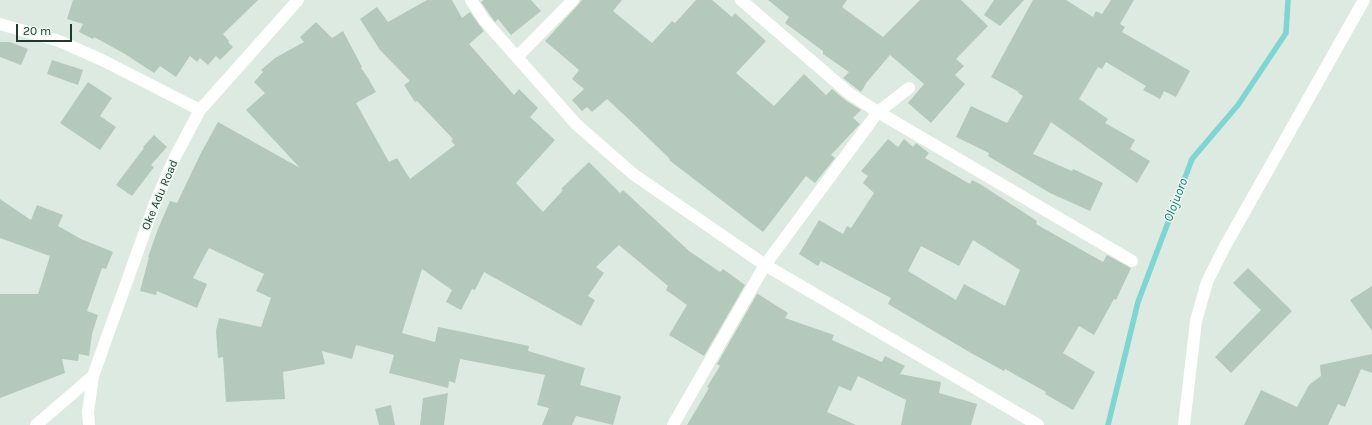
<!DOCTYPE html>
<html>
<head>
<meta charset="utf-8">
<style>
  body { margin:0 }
  #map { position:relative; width:1372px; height:425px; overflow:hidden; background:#ddeae1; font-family:Karla,sans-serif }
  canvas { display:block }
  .scale { position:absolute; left:16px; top:24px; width:56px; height:18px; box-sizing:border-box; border:2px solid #1d3a2c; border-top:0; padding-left:5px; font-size:12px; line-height:14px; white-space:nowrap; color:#1d3a2c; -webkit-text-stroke:3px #edf7f0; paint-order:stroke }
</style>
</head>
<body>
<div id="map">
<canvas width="1372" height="425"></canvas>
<div class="scale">20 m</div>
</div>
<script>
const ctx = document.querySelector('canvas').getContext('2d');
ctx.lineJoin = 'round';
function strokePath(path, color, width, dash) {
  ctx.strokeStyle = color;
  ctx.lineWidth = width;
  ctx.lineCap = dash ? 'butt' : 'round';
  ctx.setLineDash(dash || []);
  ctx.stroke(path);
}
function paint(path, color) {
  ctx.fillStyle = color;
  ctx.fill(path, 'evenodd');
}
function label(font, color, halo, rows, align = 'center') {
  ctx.font = font + ' Karla,sans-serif';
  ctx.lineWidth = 3;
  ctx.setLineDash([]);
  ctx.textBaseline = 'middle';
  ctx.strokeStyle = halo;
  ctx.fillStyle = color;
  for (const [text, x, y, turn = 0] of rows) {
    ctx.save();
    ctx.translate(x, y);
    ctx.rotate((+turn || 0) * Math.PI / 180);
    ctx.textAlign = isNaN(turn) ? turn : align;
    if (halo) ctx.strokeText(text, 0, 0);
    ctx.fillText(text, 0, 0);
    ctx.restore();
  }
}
const stream = new Path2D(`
  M 1108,425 L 1138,302 L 1192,159 L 1238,105 L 1286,33 L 1288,0`);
const building = new Path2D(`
  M 73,0 L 258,0 L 223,34 L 229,41 L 228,42 L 233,47 L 220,60 L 216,56 L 208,65 L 200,58 L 197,62 L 190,56 L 176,77 L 160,66 L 154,73 L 125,54 L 94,37 L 93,39 L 79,32 L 83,24 L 67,19 Z
  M 427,0 L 452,0 L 462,18 L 470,12 L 484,31 L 469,44 L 514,95 L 519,89 L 538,108 L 530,117 L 555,140 L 516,183 L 543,212 L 563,190 L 561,189 L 589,162 L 620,193 L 623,190 L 689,251 L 720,272 L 723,269 L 745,285 L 704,356 L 669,335 L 687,305 L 666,290 L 668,286 L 619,245 L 596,267 L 604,273 L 588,296 L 595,300 L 581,326 L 484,272 L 475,290 L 472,289 L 461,310 L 446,302 L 452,290 L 422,269 L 402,333 L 435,342 L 438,327 L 463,332 L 529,346 L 528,351 L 585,368 L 580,385 L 621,396 L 613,425 L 576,416 L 572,425 L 542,425 L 549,408 L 537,405 L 545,375 L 460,359 L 455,383 L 449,381 L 448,388 L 389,373 L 394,355 L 356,345 L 352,359 L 322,351 L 325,364 L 283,372 L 285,399 L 226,402 L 223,357 L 218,358 L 216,331 L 219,318 L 261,327 L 271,298 L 256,291 L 264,274 L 209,248 L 193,278 L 207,284 L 197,308 L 157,291 L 156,295 L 140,291 L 149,257 L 148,257 L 158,229 L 170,201 L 177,203 L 201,153 L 218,122 L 300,168 L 246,110 L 265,93 L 254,82 L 263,72 L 261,70 L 275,58 L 304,42 L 300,37 L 316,22 L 332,38 L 343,31 L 362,67 L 361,68 L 368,78 L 376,92 L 356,103 L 389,162 L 397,158 L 410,179 L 455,145 L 451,141 L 453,139 L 417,101 L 415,102 L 404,85 L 410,81 L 380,50 L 360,19 L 377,7 L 388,22 Z
  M 484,0 L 531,0 L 541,11 L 511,35 L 498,19 L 495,22 L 490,15 L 481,2 Z
  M 582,0 L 622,0 L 613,11 L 652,43 L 672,21 L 675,23 L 696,0 L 712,0 L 732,17 L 735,13 L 766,41 L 736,73 L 774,106 L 804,74 L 826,95 L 832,89 L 845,100 L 861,110 L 853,118 L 860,124 L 831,155 L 835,158 L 815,183 L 806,176 L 763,232 L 669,160 L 670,159 L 638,128 L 607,99 L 592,112 L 587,107 L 582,111 L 572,100 L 584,89 L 572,79 L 579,70 L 545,41 L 578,5 Z
  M 768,0 L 847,0 L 842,7 L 883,37 L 920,0 L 961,0 L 988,26 L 956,59 L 964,66 L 955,75 L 965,84 L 931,123 L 908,103 L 924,84 L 890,55 L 867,82 L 861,92 L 843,78 L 849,72 L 823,54 L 823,51 L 785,23 L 789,17 Z
  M 994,0 L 1024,0 L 1000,26 L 984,15 Z
  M 1033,0 L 1066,0 L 1093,17 L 1096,11 L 1102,14 L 1111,0 L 1134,0 L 1120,24 L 1125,27 L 1122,32 L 1190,71 L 1176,97 L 1164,91 L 1160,99 L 1143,90 L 1146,86 L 1106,62 L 1102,69 L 1098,67 L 1079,99 L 1108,119 L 1105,123 L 1135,140 L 1130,149 L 1150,161 L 1137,183 L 1051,122 L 1033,154 L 1072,171 L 1073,169 L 1103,183 L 1090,211 L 1050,193 L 988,156 L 989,153 L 956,137 L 971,106 L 1007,123 L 1023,96 L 1018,93 L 1019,92 L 991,77 Z
  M 0,42 L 10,42 L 28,49 L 21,65 L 0,57 Z
  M 52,60 L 83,70 L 78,85 L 47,74 Z
  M 88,82 L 112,98 L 100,116 L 116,127 L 100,150 L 60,123 Z
  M 154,135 L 167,147 L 151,165 L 154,167 L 132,196 L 116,185 L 144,148 L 143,147 Z
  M 888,139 L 898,147 L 904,139 L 913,147 L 916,143 L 929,153 L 925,158 L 970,184 L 972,180 L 980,184 L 1037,221 L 1036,224 L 1103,262 L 1107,255 L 1131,268 L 1116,300 L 1114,299 L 1094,335 L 1079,326 L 1063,353 L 1095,372 L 1073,410 L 1045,394 L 1046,392 L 1005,369 L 1004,371 L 971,353 L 888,304 L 891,298 L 821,261 L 818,266 L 799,254 L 819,220 L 843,234 L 847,226 L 851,228 L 874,193 L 863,183 L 868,176 L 861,171 ZM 973,240 L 1020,270 L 1005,306 L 964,284 L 956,300 L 908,271 L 921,246 L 959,266 Z
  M 0,199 L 31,220 L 37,205 L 63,215 L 58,226 L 81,239 L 113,252 L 106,269 L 102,268 L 87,311 L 98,315 L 92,334 L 89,356 L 79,354 L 78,361 L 62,359 L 65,373 L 0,398 L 0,294 L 38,294 L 50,256 L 0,238 Z
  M 1248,268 L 1292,311 L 1231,373 L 1215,357 L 1261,310 L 1233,283 Z
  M 1372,286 L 1372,331 L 1350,300 Z
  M 757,294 L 758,294 L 788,313 L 785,318 L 834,335 L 832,340 L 882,362 L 885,356 L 905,366 L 900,374 L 941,382 L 939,393 L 977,404 L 971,425 L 901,425 L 906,400 L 858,376 L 851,391 L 839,386 L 827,412 L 856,425 L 687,425 L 709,388 L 707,387 L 720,366 L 717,364 Z
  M 1372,354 L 1372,373 L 1361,369 L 1345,407 L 1338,404 L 1328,425 L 1244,425 L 1261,390 L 1297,407 L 1309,385 L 1321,376 L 1320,365 Z
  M 448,393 L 444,425 L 420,425 L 423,398 Z
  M 391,405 L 395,425 L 379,425 L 375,409 Z`);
const minor = new Path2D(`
  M 471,0 L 484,20 L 576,124 L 633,174 L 765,265 L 1038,425
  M 741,0 L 850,94 L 878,112 L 1132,261
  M 0,24 L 59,41 L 102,60 L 200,110
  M 517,57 L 573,0
  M 36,425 L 93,376
  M 89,425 L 88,412 L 93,376 L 155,203 L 175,157 L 200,110 L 298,0
  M 673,425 L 765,265 L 878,112 L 909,88
  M 1184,425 L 1196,321 L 1207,282 L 1224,248 L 1364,0`);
const streetNames = [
  ["Oke Adu Road",160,195,-67]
];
const waterNames = [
  ["Olojuoro",1176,200,-69]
];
strokePath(stream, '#7fd5d0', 5.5);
paint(building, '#b5c8bc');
strokePath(minor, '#fff', 12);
label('12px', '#1d3a2c', '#edf7f0', streetNames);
label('italic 13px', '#147a75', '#edf7f0', waterNames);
</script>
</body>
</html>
